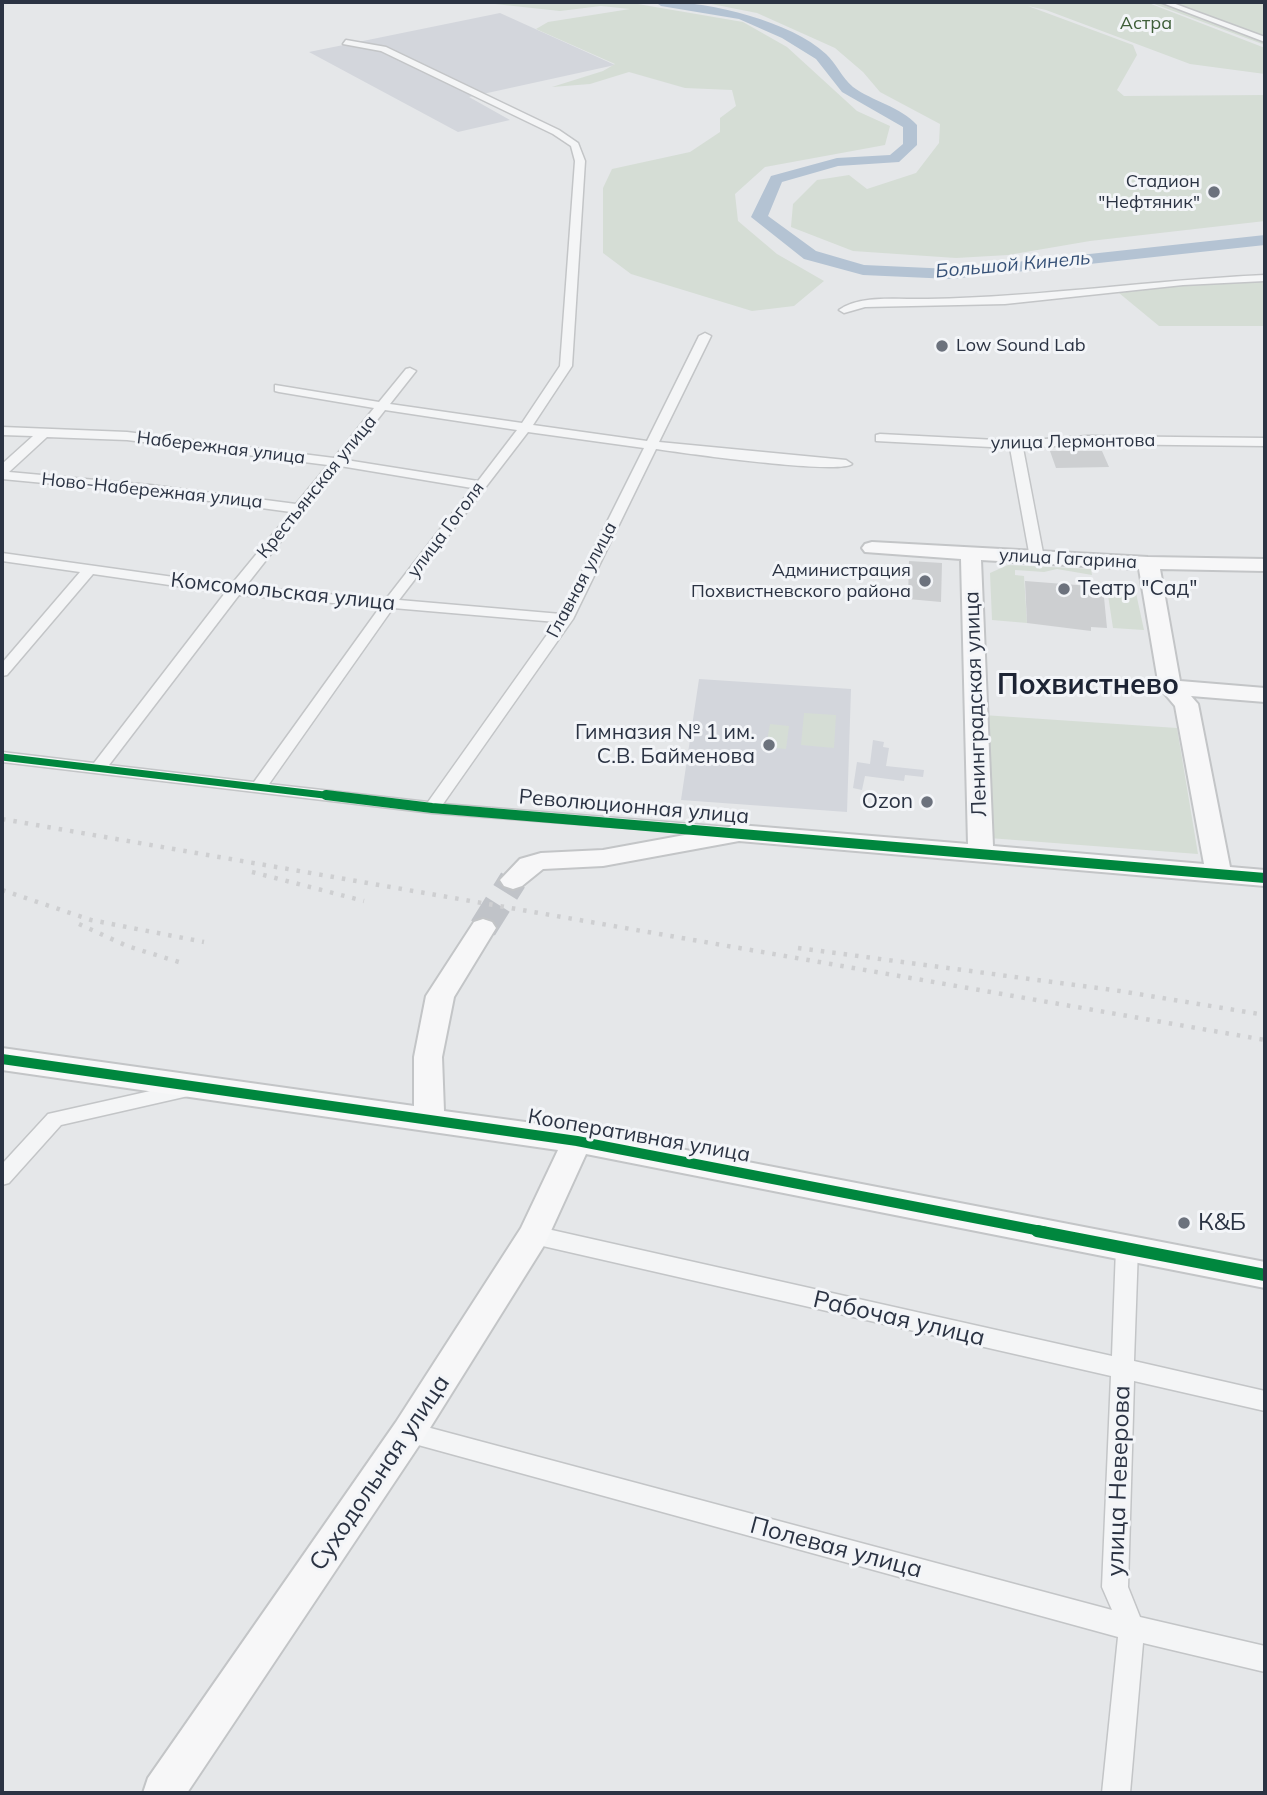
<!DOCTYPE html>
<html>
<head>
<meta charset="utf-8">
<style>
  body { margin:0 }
  #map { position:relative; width:1267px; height:1795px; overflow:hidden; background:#e5e7e9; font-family:Mulish,sans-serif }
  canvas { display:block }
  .frame { position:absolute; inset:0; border:4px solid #2b3343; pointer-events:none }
</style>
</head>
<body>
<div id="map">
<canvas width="1267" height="1795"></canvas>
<div class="frame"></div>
</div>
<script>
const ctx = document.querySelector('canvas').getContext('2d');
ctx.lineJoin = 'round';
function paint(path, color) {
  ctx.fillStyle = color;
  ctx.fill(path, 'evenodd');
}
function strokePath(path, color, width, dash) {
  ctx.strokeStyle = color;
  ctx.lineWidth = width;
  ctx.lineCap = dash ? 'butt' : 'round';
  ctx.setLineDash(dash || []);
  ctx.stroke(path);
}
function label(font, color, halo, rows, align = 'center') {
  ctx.font = font + ' Mulish,sans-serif';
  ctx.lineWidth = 6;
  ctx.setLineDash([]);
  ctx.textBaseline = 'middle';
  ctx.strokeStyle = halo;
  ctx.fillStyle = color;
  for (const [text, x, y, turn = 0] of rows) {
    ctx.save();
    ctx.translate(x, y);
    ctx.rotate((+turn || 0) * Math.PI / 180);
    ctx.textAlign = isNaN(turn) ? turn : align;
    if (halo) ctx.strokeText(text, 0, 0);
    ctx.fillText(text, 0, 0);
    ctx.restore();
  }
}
const built = new Path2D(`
  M 500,13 L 615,65 L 469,97 L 510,120 L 458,132 L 309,52 Z
  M 699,679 L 851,689 L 847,812 L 681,800 Z
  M 873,740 L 884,742 L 883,747 L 889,748 L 886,766 L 924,770 L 923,777 L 905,775 L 904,781 L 865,776 L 862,790 L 853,788 L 857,762 L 870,764 Z`);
const green = new Path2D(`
  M 498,2 L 626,2 L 743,22 L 787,47 L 857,111 L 890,126 L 885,145 L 765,167 L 735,194 L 738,221 L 777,254 L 824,281 L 794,306 L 752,311 L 631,274 L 603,253 L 603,188 L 612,169 L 690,152 L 720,132 L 720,118 L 736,106 L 732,90 L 685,88 L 629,72 L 590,84 L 552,87 L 603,71 L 615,64 L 536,29 L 548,22 L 630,9 L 601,6 L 560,11 L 495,4 Z
  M 701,2 L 1146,2 L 1265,48 L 1265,74 L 1190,64 L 1046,10 L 1028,6 L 1133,45 L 1137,55 L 1117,90 L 1124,96 L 1265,95 L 1265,221 L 1090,241 L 1008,255 L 956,258 L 853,251 L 791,227 L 793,204 L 817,180 L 849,175 L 867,189 L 916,173 L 939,143 L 940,124 L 880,92 L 863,72 L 835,48 L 757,13 Z
  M 1149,2 L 1265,2 L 1265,45 Z
  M 1265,281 L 1265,326 L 1159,326 L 1119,293 L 1203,283 Z
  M 1008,565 L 1091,569 L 1092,575 L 1057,569 L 1044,572 L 1015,570 L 1015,575 L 1024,576 L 1027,623 L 992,620 L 990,573 Z
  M 1113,592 L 1136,593 L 1144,630 L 1113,628 L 1108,595 Z
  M 804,713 L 836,715 L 834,748 L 801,745 Z
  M 983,715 L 1177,728 L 1198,854 L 989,838 Z
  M 770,724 L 789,726 L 786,749 L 766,747 Z`);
const river = new Path2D(`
  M 655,2 C 704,0 789,20 826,54 C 836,63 842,78 853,87 C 872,101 901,107 917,125 L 917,145 L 899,162 L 838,166 L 782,182 L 768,216 L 816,251 L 864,265 L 951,269 L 1265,235 L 1265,245 L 951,279 L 863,275 L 804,259 L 751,217 L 771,176 L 837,158 L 890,155 L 903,144 L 903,127 L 842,92 L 816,59 L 782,38 L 739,19 L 661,6 Z`);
const building = new Path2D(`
  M 1050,451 L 1102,451 L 1109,467 L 1056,468 Z
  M 909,561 L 942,563 L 941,602 L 908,599 Z
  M 1025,581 L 1103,587 L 1107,628 L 1091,627 L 1091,631 L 1027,623 Z`);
const secondaryTunnel = new Path2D(`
  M 483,928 L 513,880`);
const street = new Path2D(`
  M 1160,2 L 1170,2 L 1265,37 L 1265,42 Z
  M 346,40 L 386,47 L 559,130 L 578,143 L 585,161 L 572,366 L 533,425 L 647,441 L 699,336 L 705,333 L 711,336 L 659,442 L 846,460 L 852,464 C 838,475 683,453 656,449 L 573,619 L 443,804 L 729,827 L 737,832 L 735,836 L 432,813 L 2,762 L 2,752 L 94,763 L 225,593 L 93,574 L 7,675 L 2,676 L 2,663 L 80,572 L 2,561 L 2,553 L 231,585 L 291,512 L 150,493 L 2,479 L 2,464 L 33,436 L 2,435 L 2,427 L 127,432 L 334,458 L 374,408 L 279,392 L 275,391 L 275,385 L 379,402 L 406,369 L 410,368 L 416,371 L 390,404 L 522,423 L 560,366 L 575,161 L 571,146 L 553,134 L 381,51 L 343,44 ZM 385,410 L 517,430 L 478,481 L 346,460 ZM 528,432 L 644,448 L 561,614 L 399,600 ZM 47,437 L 127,440 L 328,465 L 296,504 L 150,485 L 9,472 ZM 340,466 L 472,488 L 386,599 L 245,587 ZM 239,595 L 380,607 L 254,782 L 109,765 ZM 393,608 L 556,622 L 428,802 L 269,784 Z
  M 1265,275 L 1265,281 L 1183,285 L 1005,304 L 865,307 L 844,313 L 839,310 C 860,294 901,300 928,299 C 1041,297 1152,280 1265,275 Z
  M 880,434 L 1016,441 L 1088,436 L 1265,438 L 1265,446 L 1088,444 L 1023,448 L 1044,558 L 1037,562 L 1030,558 L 1010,448 L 876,441 L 876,435 Z
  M 190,1082 L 197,1084 L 200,1089 L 197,1094 L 61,1125 L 9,1183 L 2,1185 L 2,1164 L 48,1114 Z
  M 534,1226 L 1112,1356 L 1116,1248 L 1119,1242 L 1127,1239 L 1135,1242 L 1138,1248 L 1134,1361 L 1265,1391 L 1265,1411 L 1134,1381 L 1128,1587 L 1140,1617 L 1265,1646 L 1265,1672 L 1143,1643 L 1130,1793 L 1102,1793 L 1118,1637 L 400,1440 L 396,1433 L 400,1426 L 408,1422 L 1112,1610 L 1102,1587 L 1111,1376 L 534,1244 L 526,1241 L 523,1235 L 526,1229 Z`);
const secondary = new Path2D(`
  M 872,542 L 1148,557 L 1265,559 L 1265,571 L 1160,569 L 1180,681 L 1265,688 L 1265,702 L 1191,696 L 1198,704 L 1230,867 L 1265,870 L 1265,886 L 739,841 L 603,866 L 543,869 L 522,886 L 513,889 L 504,886 L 500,880 L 520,859 L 541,853 L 603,850 L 739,825 L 968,844 L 961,559 L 865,552 L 862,548 L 865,544 ZM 981,560 L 1139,569 L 1159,687 L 1175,706 L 1204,864 L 993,846 Z
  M 483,919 L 492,922 L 496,928 L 454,997 L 442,1057 L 444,1111 L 577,1129 L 1265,1262 L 1265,1288 L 586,1154 L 545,1244 L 420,1444 L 187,1793 L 143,1793 L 148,1778 L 396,1422 L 521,1228 L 558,1150 L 2,1070 L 2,1048 L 414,1106 L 414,1057 L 426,996 L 474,922 Z`);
const rail = new Path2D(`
  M 2,819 L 1265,1040
  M 252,872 L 364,901
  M 2,890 L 91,920 L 204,942
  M 79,924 L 127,946 L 182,963
  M 798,948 L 1120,991 L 1265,1015`);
const cyclewayFar2 = new Path2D(`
  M 2,757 L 341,797`);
const cyclewayFar1 = new Path2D(`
  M 326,795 L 432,808 L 1265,878
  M 2,1059 L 577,1141 L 1046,1232`);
const cycleway = new Path2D(`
  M 1037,1231 L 1265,1275`);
const markers = [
  [1214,192,7,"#6c727d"],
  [942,346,7,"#6c727d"],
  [925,581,7,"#6c727d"],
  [1064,589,7,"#6c727d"],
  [769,745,7,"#6c727d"],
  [927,802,7,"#6c727d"],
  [1184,1223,7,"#6c727d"]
];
const farParknames = [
  ["Астра",1146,24]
];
const farPoinames = [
  ["Стадион",1200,182],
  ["\"Нефтяник\"",1200,203],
  ["Low Sound Lab",956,346,"left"],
  ["Администрация",911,571],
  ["Похвистневского района",911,592]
];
const farStreetnames = [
  ["улица Лермонтова",1073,442,-1],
  ["Набережная улица",221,448,7],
  ["Крестьянская улица",317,487,-51],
  ["Ново-Набережная улица",152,491,6],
  ["улица Гоголя",446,530,-53],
  ["улица Гагарина",1068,559,3],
  ["Главная улица",582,580,-62]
];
const farWaternames = [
  ["Большой Кинель",1013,265,-5]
];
const poiNames = [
  ["Театр \"Сад\"",1078,589,"left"],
  ["Гимназия № 1 им.",755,733],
  ["С.В. Байменова",755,757],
  ["Ozon",913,802]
];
const streetNames = [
  ["Комсомольская улица",283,592,6],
  ["Ленинградская улица",976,704,-92],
  ["Революционная улица",634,807,5],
  ["Кооперативная улица",639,1136,10]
];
const nearPoinames = [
  ["К&Б",1198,1223]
];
const nearStreetnames = [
  ["Рабочая улица",899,1319,13],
  ["Суходольная улица",380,1473,-56],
  ["улица Неверова",1119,1481,-88],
  ["Полевая улица",836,1548,15]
];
const districtNames = [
  ["Похвистнево",1088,686]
];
paint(built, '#d3d6dc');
paint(green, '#d5ddd5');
paint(river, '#b4c3d3');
paint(building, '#cdcfd1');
strokePath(secondaryTunnel, '#c0c3c8', 28, [28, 14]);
strokePath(street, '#c3c5c7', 3);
strokePath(secondary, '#c3c5c7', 4);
paint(street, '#f4f5f6');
paint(secondary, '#f7f7f8');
strokePath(rail, '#cecfd1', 4.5, [3.5, 8]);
strokePath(cyclewayFar2, '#00873e', 7);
strokePath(cyclewayFar1, '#00873e', 10);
strokePath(cycleway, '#00873e', 12);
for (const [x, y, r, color] of markers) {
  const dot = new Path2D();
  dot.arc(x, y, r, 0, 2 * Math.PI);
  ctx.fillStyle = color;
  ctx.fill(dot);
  strokePath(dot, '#f3f5f8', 2.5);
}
label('18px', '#3f5f39', '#f3f5f8', farParknames);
label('18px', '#2b3343', '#f3f5f8', farPoinames, 'right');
label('18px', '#2b3343', '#f3f5f8', farStreetnames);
label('italic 19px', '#365177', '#f3f5f8', farWaternames);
label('21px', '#2b3343', '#f3f5f8', poiNames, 'right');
label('21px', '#2b3343', '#f3f5f8', streetNames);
label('24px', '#2b3343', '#f3f5f8', nearPoinames, 'left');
label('24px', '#2b3343', '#f3f5f8', nearStreetnames);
label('bold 28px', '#1d2434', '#f3f5f8', districtNames);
</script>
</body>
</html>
